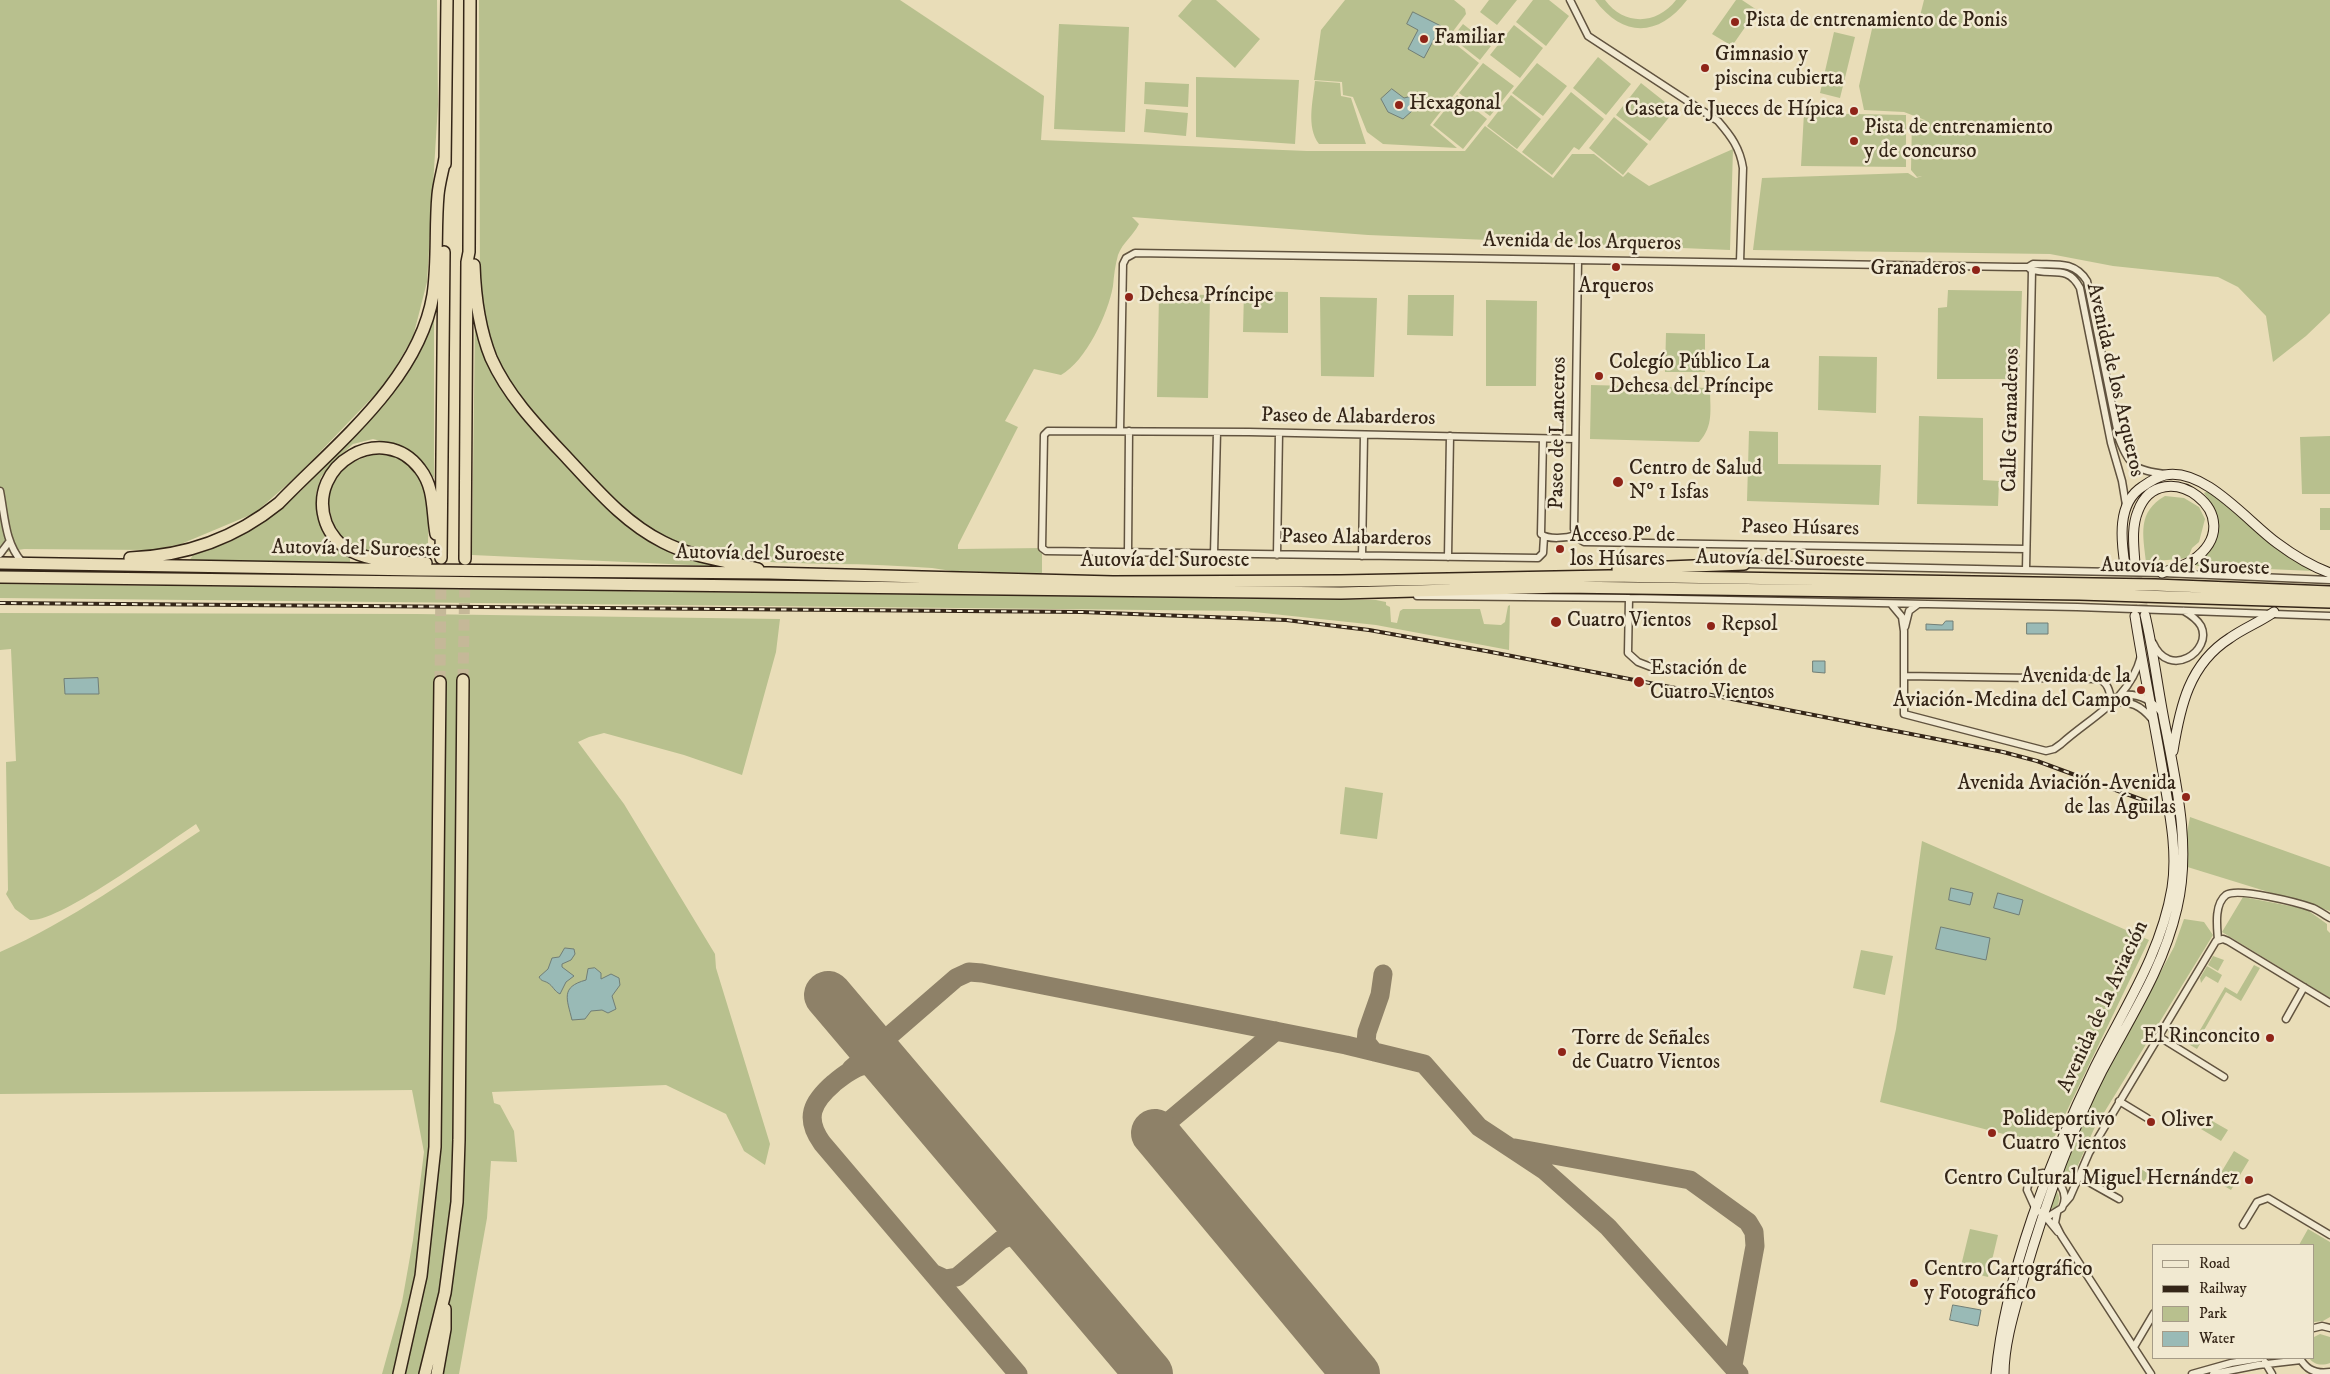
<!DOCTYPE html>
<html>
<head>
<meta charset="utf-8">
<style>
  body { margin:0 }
  #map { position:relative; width:2330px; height:1374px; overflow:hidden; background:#e9ddb8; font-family:"IM FELL DW Pica",serif }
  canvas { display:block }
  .legend { position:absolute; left:2152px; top:1244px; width:162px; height:115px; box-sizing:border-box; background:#f1e9d1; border:1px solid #a59b87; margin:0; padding:6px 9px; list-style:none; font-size:15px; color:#342517 }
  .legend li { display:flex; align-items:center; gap:10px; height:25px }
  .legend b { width:25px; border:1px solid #a59b87 }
</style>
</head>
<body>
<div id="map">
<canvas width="2330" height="1374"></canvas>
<ul class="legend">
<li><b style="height:6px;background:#f1e9d1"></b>Road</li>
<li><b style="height:6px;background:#342517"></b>Railway</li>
<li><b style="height:14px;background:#b8c08e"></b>Park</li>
<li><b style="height:14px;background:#99bab6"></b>Water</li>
</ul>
</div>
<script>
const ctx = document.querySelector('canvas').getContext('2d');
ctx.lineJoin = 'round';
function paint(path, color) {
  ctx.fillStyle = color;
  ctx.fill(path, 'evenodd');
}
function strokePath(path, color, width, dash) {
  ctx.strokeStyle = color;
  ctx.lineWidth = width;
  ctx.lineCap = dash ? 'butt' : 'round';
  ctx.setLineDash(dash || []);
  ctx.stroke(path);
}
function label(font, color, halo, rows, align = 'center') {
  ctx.font = font + ' "IM FELL DW Pica",serif';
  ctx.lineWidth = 5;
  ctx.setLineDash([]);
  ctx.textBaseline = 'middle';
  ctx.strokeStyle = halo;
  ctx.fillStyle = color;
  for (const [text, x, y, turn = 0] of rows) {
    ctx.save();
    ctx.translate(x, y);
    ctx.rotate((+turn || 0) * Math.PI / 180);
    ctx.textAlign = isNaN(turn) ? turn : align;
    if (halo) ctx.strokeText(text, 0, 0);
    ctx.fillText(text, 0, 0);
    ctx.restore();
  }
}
const green = new Path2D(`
  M 0,0 L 437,0 L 438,105 L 427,282 L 413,337 L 387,382 L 299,474 L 255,513 L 181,544 L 153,550 L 24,549 L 0,553 Z
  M 479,0 L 900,0 L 1044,96 L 1041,140 L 1307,151 L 1465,151 L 1485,126 L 1553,178 L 1572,154 L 1594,154 L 1623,177 L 1628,172 L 1649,186 L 1733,149 L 1730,250 L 1368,235 L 1132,217 L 1139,224 C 1133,236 1123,242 1118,255 C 1115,266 1114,275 1113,286 C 1108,314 1086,361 1061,375 L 1034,369 L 1005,421 L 1018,427 L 958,545 L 958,549 L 1042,548 L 1042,573 L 952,571 L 932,568 C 899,566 867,564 834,564 C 769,562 708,565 651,530 C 616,508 588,473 561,443 C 514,393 489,360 480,289 Z
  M 1192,0 L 1216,0 L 1260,39 L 1235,68 L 1178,16 Z
  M 1345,0 L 1454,0 L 1465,9 L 1466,14 L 1448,38 L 1479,63 L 1430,125 L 1457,148 L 1383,144 L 1367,132 L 1353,97 L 1343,95 L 1342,82 L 1314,80 L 1321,30 Z
  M 1489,0 L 1517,0 L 1497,25 L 1480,12 Z
  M 1533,0 L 1549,0 L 1569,16 L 1546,46 L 1516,22 Z
  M 1595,0 L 1605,0 C 1624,26 1657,25 1676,0 L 1687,0 C 1659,37 1623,38 1595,0 Z
  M 1736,0 L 1742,0 L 1757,10 L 1732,46 L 1712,34 Z
  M 1924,0 L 2330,0 L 2330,313 L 2306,336 L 2273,362 L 2266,316 L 2238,287 L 2218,277 L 2113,266 L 2050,254 L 1753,250 L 1762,178 L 1908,173 L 1916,178 L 1922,176 L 1917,177 L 1911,170 L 1912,119 L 1925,120 L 1904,112 L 1864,110 L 1859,86 L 1874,20 L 1897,23 L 1919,20 Z
  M 1059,24 L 1129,27 L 1125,132 L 1054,129 Z
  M 1463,24 L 1491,46 L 1480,60 L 1452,38 Z
  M 1514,25 L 1543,48 L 1520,78 L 1490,55 Z
  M 1834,32 L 1855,37 L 1840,98 L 1820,93 Z
  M 1598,57 L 1631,84 L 1606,115 L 1573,88 Z
  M 1483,63 L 1514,86 L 1490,116 L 1459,93 Z
  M 1537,63 L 1567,86 L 1543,116 L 1512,93 Z
  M 1196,77 L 1299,80 L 1295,144 L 1196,137 Z
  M 1315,81 L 1340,83 L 1341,96 L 1351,98 L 1366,144 L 1319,144 C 1306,127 1313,101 1315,81 Z
  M 1145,82 L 1189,84 L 1188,107 L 1144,104 Z
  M 1641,83 L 1675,110 L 1650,141 L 1616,115 Z
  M 1571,92 L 1604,119 L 1579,150 L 1574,147 L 1552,175 L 1522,152 Z
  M 1457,95 L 1487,119 L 1463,149 L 1433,125 Z
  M 1511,95 L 1541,119 L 1517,149 L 1487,126 Z
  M 1146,109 L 1188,113 L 1186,136 L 1144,132 Z
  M 1804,113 L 1906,115 L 1906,167 L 1801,166 Z
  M 1614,117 L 1648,144 L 1623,175 L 1589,148 Z
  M 1948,290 L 2022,291 L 2019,379 L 1937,379 L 1938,308 L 1947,307 Z
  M 1244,291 L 1288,292 L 1288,333 L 1243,332 Z
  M 1159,294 L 1210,295 L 1208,398 L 1157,397 Z
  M 1408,295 L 1454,295 L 1453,336 L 1407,335 Z
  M 1320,297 L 1377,298 L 1374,377 L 1321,376 Z
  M 1486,300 L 1537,301 L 1536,386 L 1486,386 Z
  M 434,313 L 434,478 L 422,461 L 400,446 L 373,439 L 353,444 L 337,459 L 321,477 L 316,493 L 316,506 L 321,527 L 328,542 L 350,558 L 350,562 L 189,561 L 193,555 L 232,541 L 268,518 L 301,491 L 391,395 L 420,349 Z
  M 475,322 L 501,389 L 519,415 L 572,473 L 629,528 L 692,560 L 735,567 L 472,555 Z
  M 1666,333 L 1705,334 L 1705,372 L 1665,372 Z
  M 1819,356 L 1877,357 L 1876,413 L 1818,410 Z
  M 1591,385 L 1710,388 C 1710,409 1714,426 1699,442 L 1590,439 Z
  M 1919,416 L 1983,418 L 1983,480 L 1999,481 L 1998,506 L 1917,504 Z
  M 1749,431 L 1778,432 L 1778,464 L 1881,465 L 1879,505 L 1747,501 Z
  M 2330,436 L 2330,494 L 2302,494 L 2300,437 Z
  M 376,454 C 384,455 395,456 402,460 C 435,476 428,524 428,555 C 412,554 368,555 356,548 C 343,541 334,529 331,515 C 322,478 342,463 376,454 Z
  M 2208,491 L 2272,544 L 2314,571 L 2197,566 L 2195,564 C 2223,541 2226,523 2204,493 Z
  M 2165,496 L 2184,498 L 2199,507 L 2205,519 L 2199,542 L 2192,548 L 2188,558 L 2146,562 C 2143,534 2137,512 2165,496 Z
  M 2320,508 L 2330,508 L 2330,530 L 2320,530 Z
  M 0,584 L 1376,600 L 1386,602 L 1386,605 L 1390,607 L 1391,622 L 1397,623 L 1400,611 L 1403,609 L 1480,609 L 1484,624 L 1501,625 L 1505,622 L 1508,606 L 1510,605 L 1509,650 L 1376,625 L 1245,611 L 0,598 Z
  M 0,613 L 417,614 L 780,619 L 776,652 L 742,775 L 684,755 L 604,733 L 589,737 L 578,742 L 624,804 L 715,954 L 716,968 L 770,1144 L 765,1165 L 744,1151 L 726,1114 L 666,1085 L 492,1092 L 494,1103 L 500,1105 L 514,1131 L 517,1162 L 491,1161 L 487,1218 L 459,1374 L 382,1374 L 402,1302 L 413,1240 L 424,1152 L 412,1090 L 0,1094 L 0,952 C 71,921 135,874 200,831 L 196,824 C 167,843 59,923 30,920 L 15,909 L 6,894 L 8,890 L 6,762 L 16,761 L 11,649 L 0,650 Z
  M 1345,787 L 1383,793 L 1377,839 L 1340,834 Z
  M 2190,817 L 2330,867 L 2330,911 L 2181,865 Z
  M 1922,841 L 2149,940 L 2050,1146 L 1880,1102 L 1896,1029 Z
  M 2243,897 L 2306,909 L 2327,924 L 2327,930 L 2330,933 L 2330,998 L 2222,932 Z
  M 2184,919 L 2204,922 L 2213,935 L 2094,1129 L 2074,1174 L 2064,1178 L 2060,1174 L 2088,1107 L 2174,947 Z
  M 1861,950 L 1893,956 L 1885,995 L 1853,988 Z
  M 2213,956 L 2224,960 L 2218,971 L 2208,965 Z
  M 2254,965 L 2260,968 L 2241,1001 L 2226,992 L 2203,1032 L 2206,1034 L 2197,1049 L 2168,1032 L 2173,1024 L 2176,1026 L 2173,1033 L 2192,1044 L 2225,987 L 2237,994 Z
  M 2207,966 L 2222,975 L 2218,983 L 2206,976 L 2201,983 L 2200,978 Z
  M 2207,1118 L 2228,1130 L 2221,1141 L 2201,1129 Z
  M 2234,1151 L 2249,1160 L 2231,1190 L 2216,1181 Z
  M 2141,1169 L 2149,1174 L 2140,1187 L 2133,1182 Z
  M 2056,1190 C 2060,1196 2060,1202 2056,1208 L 2050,1209 Z
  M 1970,1229 L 1998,1235 L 1988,1277 L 1960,1270 Z
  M 2308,1229 L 2330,1242 L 2330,1317 L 2323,1321 L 2314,1322 L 2314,1245 L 2299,1245 Z
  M 2320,1334 L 2330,1337 L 2330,1363 C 2322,1366 2314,1365 2309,1358 L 2314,1358 L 2314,1337 Z`);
const water = new Path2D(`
  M 1413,12 L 1441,26 L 1424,58 L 1408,49 L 1418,30 L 1407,24 Z
  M 1392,89 L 1404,98 L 1412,96 L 1416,102 L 1410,108 L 1412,111 L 1403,119 L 1388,112 L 1381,99 Z
  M 1946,621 L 1953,621 L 1953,630 L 1926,630 L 1926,624 L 1942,625 Z
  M 2027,623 L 2048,623 L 2048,634 L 2027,634 Z
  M 1813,661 L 1825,661 L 1825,673 L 1813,672 Z
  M 98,678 L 99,694 L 65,694 L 64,679 Z
  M 1951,888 L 1973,893 L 1970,905 L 1949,900 Z
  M 1998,893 L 2023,900 L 2019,915 L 1994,908 Z
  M 1941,927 L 1990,938 L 1986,960 L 1936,949 Z
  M 565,948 L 574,949 L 575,954 L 571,960 L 562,964 L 562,967 L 574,976 L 566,982 L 560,994 C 554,991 553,986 548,983 C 543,980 542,982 539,977 L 548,969 L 552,958 L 559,957 Z
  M 595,968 L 601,973 L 601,979 L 611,974 L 619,978 L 620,985 L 612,996 L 616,1009 L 608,1013 L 602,1010 L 591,1011 L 585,1019 L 572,1020 C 567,999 560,987 586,980 L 588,969 Z
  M 1953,1305 L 1981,1310 L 1978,1326 L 1950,1320 Z`);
const taxiway = new Path2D(`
  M 1374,1052 L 1366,1042 L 1367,1032 L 1380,995 L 1383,974
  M 851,1069 L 956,978 L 969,972 L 982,973 L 1346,1045 L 1424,1064 L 1479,1127 L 1544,1170 L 1608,1227 L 1739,1374
  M 896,1076 C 870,1057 856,1065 834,1083 C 812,1102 804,1118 822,1143 L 1018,1374
  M 1155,1133 L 1276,1031
  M 1515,1148 L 1690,1180 L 1748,1222 L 1754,1232 L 1755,1246 L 1733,1365
  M 932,1273 L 945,1279 L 957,1277 L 1001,1240 C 1015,1233 1026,1234 1039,1243`);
const runway = new Path2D(`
  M 828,995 L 1149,1374
  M 1155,1133 L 1356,1374`);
const secondaryTunnel = new Path2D(`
  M 2135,564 L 2145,615
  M 2125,565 L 2135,616`);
const motorwayTunnel = new Path2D(`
  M 463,680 L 465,574
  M 440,682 L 441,575`);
const minor = new Path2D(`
  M 1570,0 L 1588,36 L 1718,121 C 1731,136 1740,148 1743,168 L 1740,262
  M 1578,261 L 1574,529 L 1579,539 L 1584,542 L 2026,549
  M 2030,269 C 2050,277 2067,263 2080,288 L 2111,443 L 2122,481 L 2126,505
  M 1120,431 L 1123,264 L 1126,258 L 1135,253 L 2015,267 L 2028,267 L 2033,264 C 2055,265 2074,260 2087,281 L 2119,439 C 2130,468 2136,470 2165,474
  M 1543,439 L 1541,534 C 1548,540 1567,538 1576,535
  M 0,491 C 5,517 5,543 22,562
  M 1544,537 L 1543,553 L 1538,558 L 1046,551 L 1042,548 L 1044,435 L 1048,431 L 1249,432 L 1575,439
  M 1128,553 L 1129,431
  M 0,554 L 9,542
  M 1214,554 L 1217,432
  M 1277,555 L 1279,433
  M 1362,556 L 1364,435
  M 1448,557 L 1450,436
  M 1744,564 L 2162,573 L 2330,580
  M 2026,570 L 2032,270
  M 1417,596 L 1629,598 L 2077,607 L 2330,616
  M 1629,598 L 1628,653 L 1638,662 L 1651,667
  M 1892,605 L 1902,617 L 1904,631 L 1904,714 L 2046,751 L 2054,749 L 2061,744 C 2092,716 2130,700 2141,656
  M 1905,627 L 1909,611 L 1917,605
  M 2153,643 C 2169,680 2213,651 2201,626 C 2197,619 2191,615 2184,611
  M 1904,676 L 2098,679 C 2109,682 2110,694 2112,704
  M 2121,695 C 2138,693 2151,699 2161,712
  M 2113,703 C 2131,701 2140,705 2152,719
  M 2218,940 C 2217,927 2214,904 2226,895 C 2238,887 2299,903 2313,908 C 2319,911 2325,915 2330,918
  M 2286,1019 L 2304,987
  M 2158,1036 L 2224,1077
  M 2119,1101 L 2147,1118
  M 2043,1173 C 2058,1177 2070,1193 2062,1208 L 2049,1216 L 2036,1210 L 2027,1190 C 2028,1181 2033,1174 2043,1173 Z
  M 2078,1176 L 2119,1199
  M 2064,1204 L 2070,1197 L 2089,1153 L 2216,941 L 2223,939 L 2228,941 L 2330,1003
  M 2057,1213 L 2055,1223 L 2061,1235 L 2151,1374
  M 2044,1215 L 2058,1232
  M 2243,1225 L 2257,1202 L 2268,1198 L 2330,1235
  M 2314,1328 L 2322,1326 L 2330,1328
  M 2134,1347 L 2154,1313
  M 2300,1358 C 2306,1370 2317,1374 2330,1372
  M 2265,1362 L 2272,1374
  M 2192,1374 L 2231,1363 L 2261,1358
  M 2213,1374 L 2258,1365 L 2301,1360`);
const secondary = new Path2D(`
  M 2135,564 C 2134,547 2131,528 2138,511 C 2161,450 2255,516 2193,560 C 2184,566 2172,569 2162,573
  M 2125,565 C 2121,540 2117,503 2142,487 C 2149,482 2156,477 2165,475 C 2204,467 2248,522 2277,543 C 2293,555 2311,566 2330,573
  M 2173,751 C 2180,707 2189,664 2230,638 C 2244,628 2260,622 2274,612
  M 1996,1374 C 2005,1275 2051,1157 2095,1067 C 2124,1008 2161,954 2172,888 C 2178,850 2169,811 2163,773 C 2154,720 2143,668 2135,616
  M 2004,1374 C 2004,1343 2015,1309 2023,1280 C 2044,1208 2068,1137 2102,1071 C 2131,1016 2163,969 2177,908 C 2191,849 2177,787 2166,730 C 2158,692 2154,653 2145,615`);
const motorway = new Path2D(`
  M 445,164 L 447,0
  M 474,265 C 475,297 479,328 491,358 C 509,398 540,429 569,460 C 598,491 625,523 663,542 C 694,558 725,560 758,569
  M 130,558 C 185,556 236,538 279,503 C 336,444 419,380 433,295 C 438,262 435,228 438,195 C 439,183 443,170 445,158
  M 441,558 L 444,252
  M 465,559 L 467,262 L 469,252 L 470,0
  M 0,563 L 419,570 L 769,573 L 1113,582 L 1341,581 L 1609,576 L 2155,585 L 2330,592
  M 426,563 C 401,562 373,562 351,551 C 340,546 330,534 326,523 C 305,464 384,420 420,469 C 435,488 432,512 436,534
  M 1618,569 L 1744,564
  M 0,577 L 1341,593 L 1562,587 L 2079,594 L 2330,602
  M 399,1374 L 421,1276 L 435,1147 L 440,682
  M 425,1374 L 445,1293 L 457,1202 L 459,1140 L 463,680
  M 437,1374 L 445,1329 L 445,1309`);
const rail = new Path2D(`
  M 0,603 L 1082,612 L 1286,620 L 1369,630 L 1486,651 L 2003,752 L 2037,761 L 2159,806`);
const markers = [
  [1735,22,5,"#8f2418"],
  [1424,39,5,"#8f2418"],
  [1705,68,5,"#8f2418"],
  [1399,105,5,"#8f2418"],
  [1854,111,5,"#8f2418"],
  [1854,141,5,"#8f2418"],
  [1616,267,5,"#8f2418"],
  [1976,270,5,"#8f2418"],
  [1129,297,5,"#8f2418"],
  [1599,376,5,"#8f2418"],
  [1618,482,6,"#8f2418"],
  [1560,549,5,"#8f2418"],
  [1556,622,6,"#8f2418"],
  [1711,626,5,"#8f2418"],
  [1639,682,6,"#8f2418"],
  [2141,690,5,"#8f2418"],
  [2186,797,5,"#8f2418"],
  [2270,1038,5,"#8f2418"],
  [1562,1052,5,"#8f2418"],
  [2151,1122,5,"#8f2418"],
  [1992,1133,5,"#8f2418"],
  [2249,1180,5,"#8f2418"],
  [1914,1283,5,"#8f2418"]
];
const poiNames = [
  ["Pista de entrenamiento de Ponis",1745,22],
  ["Familiar",1434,39],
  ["Gimnasio y",1715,56],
  ["piscina cubierta",1715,80],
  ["Hexagonal",1409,105],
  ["Caseta de Jueces de Hípica",1844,111,"right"],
  ["Pista de entrenamiento",1864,129],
  ["y de concurso",1864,153],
  ["Granaderos",1966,270,"right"],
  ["Arqueros",1616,288,"center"],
  ["Dehesa Príncipe",1139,297],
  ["Colegío Público La",1609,364],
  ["Dehesa del Príncipe",1609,388],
  ["Centro de Salud",1629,470],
  ["Nº 1 Isfas",1629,494],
  ["Acceso Pº de",1570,537],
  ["los Húsares",1570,561],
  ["Cuatro Vientos",1567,622],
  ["Repsol",1721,626],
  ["Estación de",1650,670],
  ["Cuatro Vientos",1650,694],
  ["Avenida de la",2131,678,"right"],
  ["Aviación-Medina del Campo",2131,702,"right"],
  ["Avenida Aviación-Avenida",2176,785,"right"],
  ["de las Águilas",2176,809,"right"],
  ["El Rinconcito",2260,1038,"right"],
  ["Torre de Señales",1572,1040],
  ["de Cuatro Vientos",1572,1064],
  ["Polideportivo",2002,1121],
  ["Cuatro Vientos",2002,1145],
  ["Oliver",2161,1122],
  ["Centro Cultural Miguel Hernández",2239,1180,"right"],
  ["Centro Cartográfico",1924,1271],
  ["y Fotográfico",1924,1295]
];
const streetNames = [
  ["Avenida de los Arqueros",1582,243,1],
  ["Avenida de los Arqueros",2114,380,77],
  ["Paseo de Alabarderos",1348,418,1],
  ["Calle Granaderos",2012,420,-89],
  ["Paseo de Lanceros",1559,433,-89],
  ["Paseo Húsares",1800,529,1],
  ["Paseo Alabarderos",1356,539,1],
  ["Autovía del Suroeste",356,550,1],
  ["Autovía del Suroeste",760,555,1],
  ["Autovía del Suroeste",1780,560,1],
  ["Autovía del Suroeste",1165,562],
  ["Autovía del Suroeste",2185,568,1],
  ["Avenida de la Aviación",2104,1007,-65]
];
paint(green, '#b8c08e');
paint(water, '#99bab6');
strokePath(water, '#717e76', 1);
strokePath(taxiway, '#8e8168', 19);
strokePath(runway, '#8e8168', 48);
strokePath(secondaryTunnel, '#c5b898', 9, [9, 4.5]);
strokePath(motorwayTunnel, '#c5b898', 11, [11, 5.5]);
strokePath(minor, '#61533f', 9);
strokePath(secondary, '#342517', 11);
strokePath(motorway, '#342517', 14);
strokePath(minor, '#f1e9d1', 6);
strokePath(secondary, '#f1e9d1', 9);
strokePath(motorway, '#e9ddb8', 11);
strokePath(rail, '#342517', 4);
strokePath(rail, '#f1e9d1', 2, [5.5]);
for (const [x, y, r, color] of markers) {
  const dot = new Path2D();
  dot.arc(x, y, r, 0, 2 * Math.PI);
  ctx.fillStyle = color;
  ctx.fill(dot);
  strokePath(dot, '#f1e9d1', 2);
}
label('21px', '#342517', '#f1e9d1', poiNames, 'left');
label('21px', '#342517', '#f1e9d1', streetNames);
</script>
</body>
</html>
